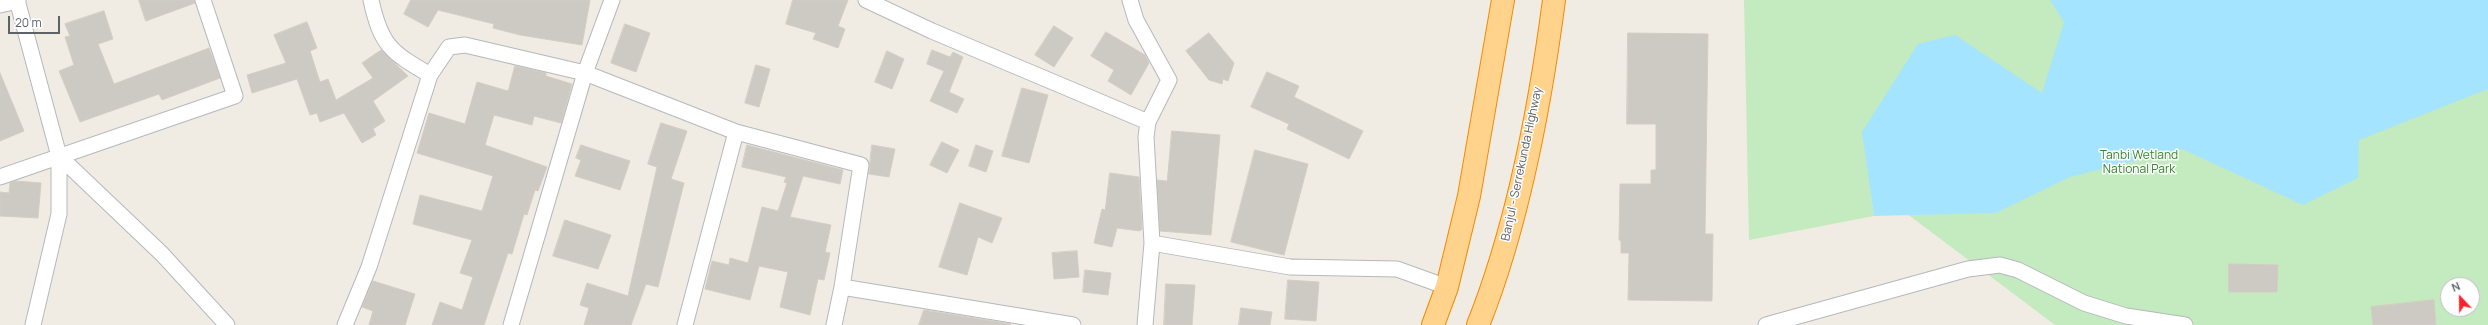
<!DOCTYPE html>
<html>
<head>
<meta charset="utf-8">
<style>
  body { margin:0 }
  #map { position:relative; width:2488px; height:325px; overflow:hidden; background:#f0ece4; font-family:Manrope,sans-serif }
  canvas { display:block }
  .north { position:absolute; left:2440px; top:277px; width:40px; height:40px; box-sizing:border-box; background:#fff; border:1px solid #bec0c2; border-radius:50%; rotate:338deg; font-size:11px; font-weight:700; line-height:16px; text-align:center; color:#5c6266 }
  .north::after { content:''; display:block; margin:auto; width:14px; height:18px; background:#f9222d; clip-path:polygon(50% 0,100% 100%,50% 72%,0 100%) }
  .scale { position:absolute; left:8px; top:16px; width:52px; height:18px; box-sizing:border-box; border:2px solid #5c6266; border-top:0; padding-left:5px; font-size:12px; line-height:14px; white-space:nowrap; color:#5c6266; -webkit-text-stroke:3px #fff; paint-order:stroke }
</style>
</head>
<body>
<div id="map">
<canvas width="2488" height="325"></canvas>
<div class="north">N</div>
<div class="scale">20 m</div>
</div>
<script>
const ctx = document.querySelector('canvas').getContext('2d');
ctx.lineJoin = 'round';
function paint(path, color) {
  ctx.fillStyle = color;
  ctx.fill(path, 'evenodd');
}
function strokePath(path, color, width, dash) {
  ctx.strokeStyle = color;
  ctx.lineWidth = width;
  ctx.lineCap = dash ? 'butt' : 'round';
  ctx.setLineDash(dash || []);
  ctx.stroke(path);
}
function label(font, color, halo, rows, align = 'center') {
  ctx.font = font + ' Manrope,sans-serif';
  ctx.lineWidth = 3;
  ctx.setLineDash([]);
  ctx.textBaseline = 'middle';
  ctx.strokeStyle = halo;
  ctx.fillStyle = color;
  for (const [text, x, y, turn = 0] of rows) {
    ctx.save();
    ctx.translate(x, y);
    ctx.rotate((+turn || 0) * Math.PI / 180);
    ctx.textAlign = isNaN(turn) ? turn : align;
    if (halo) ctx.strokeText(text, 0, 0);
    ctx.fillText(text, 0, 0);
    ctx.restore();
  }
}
const green = new Path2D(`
  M 1744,0 L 2488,0 L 2488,325 L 2055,325 L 1870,186 L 1874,216 L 1749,240 ZM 2448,285 L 2472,285 L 2472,309 L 2448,309 Z`);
const water = new Path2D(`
  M 2050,0 L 2488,0 L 2488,89 L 2359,140 L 2358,178 L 2303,205 L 2182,149 L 2070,177 L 1996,213 L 1874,216 L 1862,132 L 1918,44 L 1955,35 L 2042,93 L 2064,22 Z`);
const building = new Path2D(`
  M 139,0 L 194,0 L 195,3 L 146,21 Z
  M 411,0 L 590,0 L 582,45 L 520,35 L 493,28 L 494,24 L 438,10 L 428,27 L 404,14 Z
  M 793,0 L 848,0 L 838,26 L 845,29 L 838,48 L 813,39 L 816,33 L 786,24 Z
  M 104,11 L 113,39 L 98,44 L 114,84 L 209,48 L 220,78 L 162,100 L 159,94 L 80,122 L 59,71 L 74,65 L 65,37 L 70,36 L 65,24 Z
  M 307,22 L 317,48 L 310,51 L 320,82 L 328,79 L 336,100 L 373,78 L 362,63 L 381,50 L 408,76 L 373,101 L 385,121 L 373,129 L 376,135 L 362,143 L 344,113 L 320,122 L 317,113 L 310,115 L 297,79 L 252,93 L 247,75 L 286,63 L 274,35 Z
  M 625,24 L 650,33 L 636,72 L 611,63 Z
  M 1054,26 L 1073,38 L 1054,67 L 1035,55 Z
  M 1106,32 L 1145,55 L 1149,63 L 1131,95 L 1108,81 L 1114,70 L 1091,56 Z
  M 1209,33 L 1234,63 L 1228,81 L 1223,79 L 1222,84 L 1209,80 L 1186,51 Z
  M 1628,33 L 1708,34 L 1705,234 L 1713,234 L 1712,301 L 1628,300 L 1629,253 L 1621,253 L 1621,241 L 1619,240 L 1620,184 L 1651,184 L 1651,170 L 1656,170 L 1656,124 L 1627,124 Z
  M 932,50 L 950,57 L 953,52 L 963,57 L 949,92 L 964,99 L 957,113 L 930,101 L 944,71 L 927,64 Z
  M 887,51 L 904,59 L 892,89 L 875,82 Z
  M 756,65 L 770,69 L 759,107 L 745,103 Z
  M 515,66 L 546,73 L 546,76 L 572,84 L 561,123 L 534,116 L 532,125 L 494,115 L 485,145 L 547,167 L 538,191 L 535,190 L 527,215 L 524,214 L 512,254 L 508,253 L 484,325 L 432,325 L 440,302 L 462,310 L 473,277 L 460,273 L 472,240 L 413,224 L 420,195 L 482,211 L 493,176 L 417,153 L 429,113 L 465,124 L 477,82 L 508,91 Z
  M 1267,72 L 1299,86 L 1294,97 L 1363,131 L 1349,159 L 1287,129 L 1289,124 L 1251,107 Z
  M 0,73 L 24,131 L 0,141 Z
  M 1022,88 L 1048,95 L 1029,163 L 1002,156 Z
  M 661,123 L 687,131 L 671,179 L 684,183 L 658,287 L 646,284 L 631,325 L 584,325 L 589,308 L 580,305 L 587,283 L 628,296 L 657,167 L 648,164 Z
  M 1172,131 L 1220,135 L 1211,235 L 1160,231 L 1157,180 L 1167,181 Z
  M 942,142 L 959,150 L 947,173 L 930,165 Z
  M 581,145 L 630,161 L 620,190 L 575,176 L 581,160 L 576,158 Z
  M 747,145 L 843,170 L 840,184 L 803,176 L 790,217 L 831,225 L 825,252 L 830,253 L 824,280 L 818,279 L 810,315 L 780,307 L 788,272 L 759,266 L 750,300 L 705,289 L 712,261 L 729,265 L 730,258 L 748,263 L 762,207 L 778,211 L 787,183 L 784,182 L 786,177 L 742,167 Z
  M 872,145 L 895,149 L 889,177 L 869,174 Z
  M 976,145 L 993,151 L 986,172 L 969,166 Z
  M 1255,150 L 1308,164 L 1284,255 L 1231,242 Z
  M 1110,173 L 1139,177 L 1142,229 L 1140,231 L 1117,228 L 1112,247 L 1094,243 L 1102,209 L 1105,210 Z
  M 16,181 L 41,183 L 38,218 L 0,216 L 0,192 L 9,193 L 10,183 Z
  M 960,203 L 1002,218 L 992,243 L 978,237 L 967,275 L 939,267 Z
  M 565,220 L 611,235 L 598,269 L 553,256 Z
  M 1077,251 L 1079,277 L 1054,279 L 1052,253 Z
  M 2229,264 L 2278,265 L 2277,292 L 2229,292 Z
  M 1085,270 L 1111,273 L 1108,295 L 1083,292 Z
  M 1288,280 L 1319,282 L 1316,321 L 1285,319 Z
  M 373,281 L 415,294 L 405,325 L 369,325 L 373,311 L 362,307 Z
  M 1166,284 L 1195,285 L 1192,325 L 1164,325 Z
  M 2434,300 L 2436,325 L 2373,325 L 2371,307 Z
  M 1241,308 L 1272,312 L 1270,325 L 1239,325 Z
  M 924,310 L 1011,324 L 1010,325 L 919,325 Z`);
const street = new Path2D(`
  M 17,0 L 59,156 L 59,214 L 33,325
  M 371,0 C 381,46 391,52 430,75
  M 866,0 L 932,31 L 1148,122 L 1146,137 L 1152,243 L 1145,325
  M 1130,0 L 1136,20 L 1169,80 L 1148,122
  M 0,5 L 18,1
  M 59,156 L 162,254 L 227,325
  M 0,177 L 235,96 L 203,0
  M 1152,243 L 1290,267 L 1397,269 L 1447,287
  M 842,287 L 1073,325
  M 345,325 L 369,267 L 430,75 L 449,47 L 465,45 L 585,73 L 736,132 L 861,165 L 842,287 L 834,325
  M 511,325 L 585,73 L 612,0
  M 685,325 L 736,132
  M 1766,325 L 1968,269 L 2000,265 L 2018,270 L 2084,303 L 2126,316 L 2185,325`);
const highway = new Path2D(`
  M 1433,325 L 1447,287 L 1469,196 L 1503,0
  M 1478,325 C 1518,225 1540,107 1554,0`);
const parkNames = [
  ["Tanbi Wetland",2139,156],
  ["National Park",2139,170]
];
const streetNames = [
  ["Banjul - Serrekunda Highway",1522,164,-78]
];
paint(green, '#c4eabf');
paint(water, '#a5e4ff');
paint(building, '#cdc9c3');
strokePath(building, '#d5cdc2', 1);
strokePath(street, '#b5b8bc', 17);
strokePath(highway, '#f48800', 24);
strokePath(street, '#fff', 15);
strokePath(highway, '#ffd38c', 22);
label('12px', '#34852d', '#fff', parkNames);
label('12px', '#5c6266', '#fff', streetNames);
</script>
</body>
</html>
